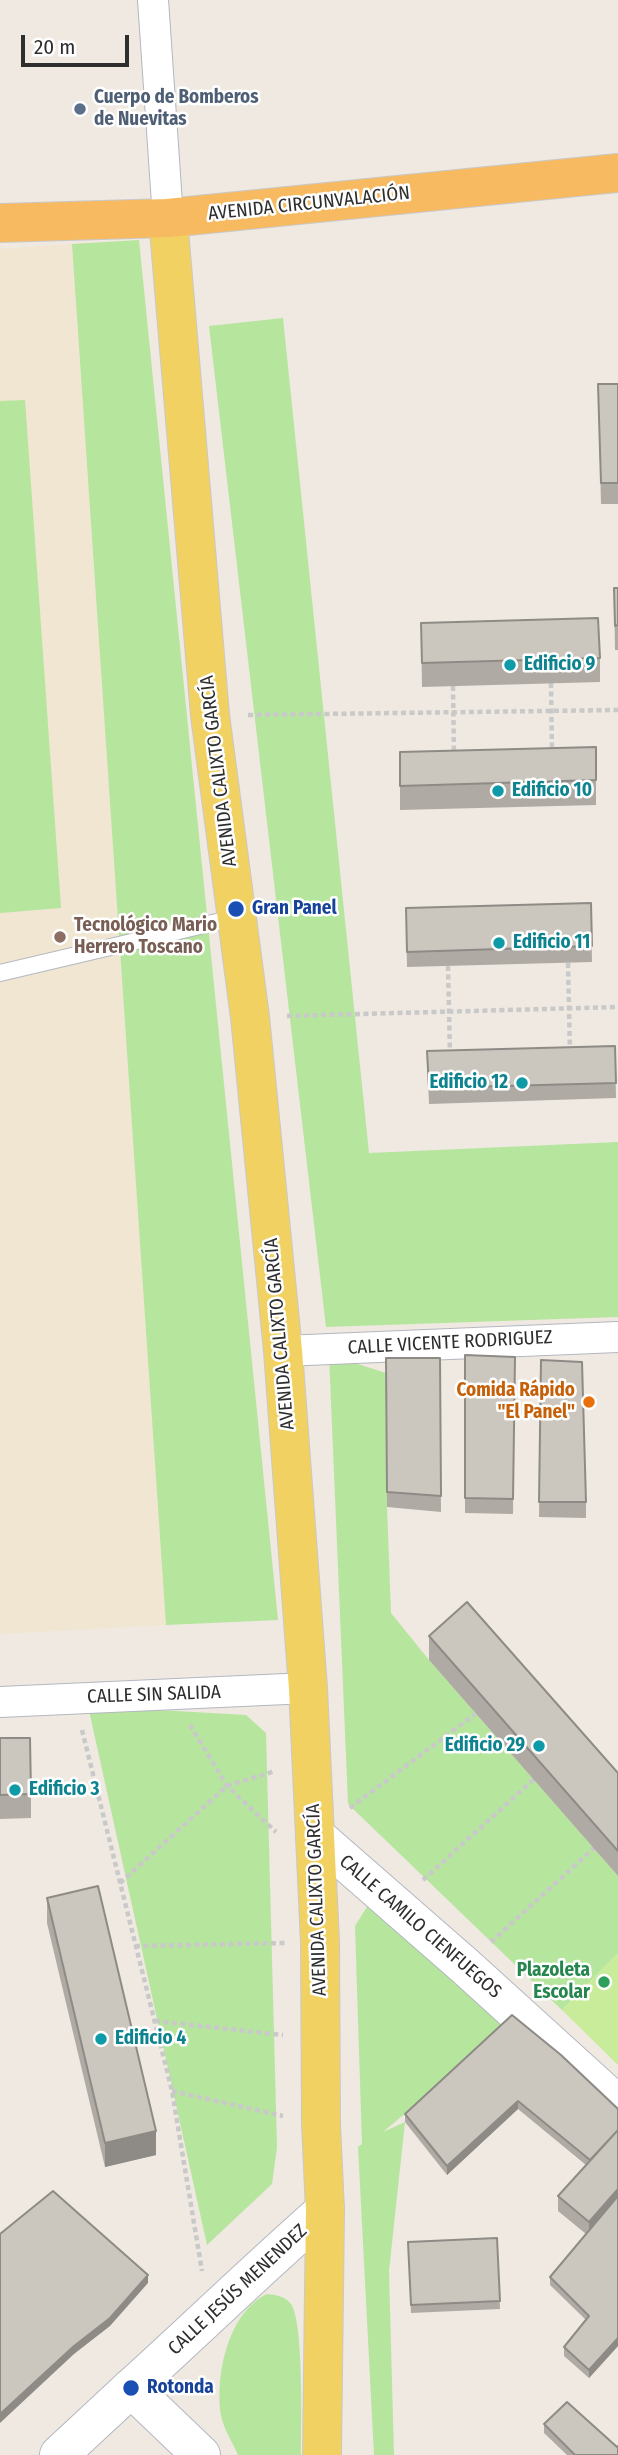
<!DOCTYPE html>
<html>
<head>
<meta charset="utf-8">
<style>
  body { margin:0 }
  #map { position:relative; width:618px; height:2455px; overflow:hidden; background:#efe9e1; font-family:"Fira Sans Condensed",sans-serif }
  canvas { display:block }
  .scale { position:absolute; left:21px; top:35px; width:108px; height:32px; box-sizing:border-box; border:4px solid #2e2e2e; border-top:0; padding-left:9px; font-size:21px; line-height:24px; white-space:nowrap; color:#2e2e2e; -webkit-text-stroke:5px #fff; paint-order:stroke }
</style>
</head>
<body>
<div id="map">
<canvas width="618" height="2455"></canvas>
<div class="scale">20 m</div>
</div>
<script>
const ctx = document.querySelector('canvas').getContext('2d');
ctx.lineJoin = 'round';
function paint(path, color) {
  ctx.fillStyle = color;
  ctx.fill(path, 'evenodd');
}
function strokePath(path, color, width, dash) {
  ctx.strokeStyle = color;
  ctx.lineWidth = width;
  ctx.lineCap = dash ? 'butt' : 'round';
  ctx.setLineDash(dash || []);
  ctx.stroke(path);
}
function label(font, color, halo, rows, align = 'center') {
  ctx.font = font + ' "Fira Sans Condensed",sans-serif';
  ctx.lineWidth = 5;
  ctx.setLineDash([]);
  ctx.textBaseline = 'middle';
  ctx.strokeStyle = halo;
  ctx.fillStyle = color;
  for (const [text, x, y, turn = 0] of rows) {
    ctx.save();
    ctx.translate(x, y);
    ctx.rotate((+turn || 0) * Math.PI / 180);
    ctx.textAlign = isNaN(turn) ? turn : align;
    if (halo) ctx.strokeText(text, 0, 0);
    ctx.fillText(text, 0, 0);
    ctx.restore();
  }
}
const education = new Path2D(`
  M 72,244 L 166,1625 L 0,1634 L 0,249 Z`);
const green = new Path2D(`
  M 139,240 L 278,1620 L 166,1625 L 72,244 Z
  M 283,318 L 369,1153 L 618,1142 L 618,1317 L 326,1327 L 209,326 Z
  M 25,400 L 61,908 L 0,913 L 0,401 Z
  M 329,1355 L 386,1373 L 387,1507 L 391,1613 L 429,1660 L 618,1876 L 618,1953 L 562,2010 L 348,1804 Z
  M 88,1706 L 246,1715 L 266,1733 L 277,2147 L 272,2184 L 207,2245 Z
  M 370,1902 L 512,2024 L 383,2132 L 405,2122 L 389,2271 L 394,2455 L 374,2455 L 358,2147 L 362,2144 L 355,1926 Z
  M 267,2294 C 276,2295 285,2296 291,2304 C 304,2323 301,2427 301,2455 L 238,2455 C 233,2443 223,2428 221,2415 C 215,2376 228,2312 267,2294 Z`);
const pitch = new Path2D(`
  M 618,1953 L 618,2065 L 562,2010 Z`);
const path = new Path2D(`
  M 551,683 L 552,754
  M 453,686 L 454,756
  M 248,715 L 618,710
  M 568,963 L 570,1053
  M 448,966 L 450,1055
  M 287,1016 L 618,1007
  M 190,1725 L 227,1786 L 276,1832
  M 82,1730 L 172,2091 L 202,2271
  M 350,1808 L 475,1714
  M 423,1880 L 534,1779
  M 120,1883 L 227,1786 L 275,1771
  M 491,1942 L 594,1848
  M 135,1946 L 285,1943
  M 155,2021 L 283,2035
  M 172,2091 L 283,2116`);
const service = new Path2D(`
  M 0,973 L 238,917`);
const minor = new Path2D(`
  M 153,0 L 168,218
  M 283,1351 L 618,1337
  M 0,1702 L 308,1688`);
const tertiary = new Path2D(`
  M 59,2455 L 131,2388`);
const secondary = new Path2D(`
  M 315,1835 L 465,1966 L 618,2105
  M 201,2455 L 131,2388 C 196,2329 259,2268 325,2210`);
const primary = new Path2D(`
  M 168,218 L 210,715 L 250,1017 L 283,1351 L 308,1688 L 320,1942 L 321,2124 L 325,2210 L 322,2455`);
const trunk = new Path2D(`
  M 0,223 L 168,218 L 618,173`);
const wall = new Path2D(`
  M 598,384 L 618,384 L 618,504 L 601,504 Z
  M 614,588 L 618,588 L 618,650 L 615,650 Z
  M 421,623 L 600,658 L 600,682 L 422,687 Z
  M 596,747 L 596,805 L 400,810 L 400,752 Z
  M 591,903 L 592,962 L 407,967 L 406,908 Z
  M 615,1046 L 616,1098 L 429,1104 L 427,1051 Z
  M 465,1355 L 515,1357 L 513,1514 L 465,1513 Z
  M 386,1358 L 440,1358 L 441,1512 L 387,1507 Z
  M 541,1360 L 586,1502 L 586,1518 L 539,1517 Z
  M 429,1636 L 618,1773 L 618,1876 L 429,1660 Z
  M 0,1738 L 31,1794 L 31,1818 L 0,1819 Z
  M 47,1898 L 156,2155 L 105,2167 L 47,1923 Z
  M 512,2015 L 618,2109 L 618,2346 L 589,2378 L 564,2356 L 564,2347 L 586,2320 L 550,2285 L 550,2277 L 586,2234 L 558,2211 L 558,2196 L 586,2165 L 518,2109 L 447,2175 L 405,2122 L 405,2114 Z
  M 497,2238 L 500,2309 L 411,2313 L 408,2242 Z
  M 544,2424 L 617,2447 L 618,2455 L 567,2455 L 544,2433 Z`);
const shadedWall = new Path2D(`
  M 518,2101 L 518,2109 L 447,2175 L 447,2166 Z
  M 156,2131 L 156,2155 L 105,2167 L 105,2143 Z
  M 618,2189 L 618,2204 L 589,2237 L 589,2222 Z
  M 148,2275 L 148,2283 L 110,2326 L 74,2354 L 0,2423 L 0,2414 Z
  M 618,2338 L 618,2346 L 589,2378 L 589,2370 Z`);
const building = new Path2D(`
  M 598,384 L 618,384 L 618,483 L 601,483 Z
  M 614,588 L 618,588 L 618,625 L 615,626 Z
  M 598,618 L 600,658 L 422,663 L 421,623 Z
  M 596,747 L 596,780 L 400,786 L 400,752 Z
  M 591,903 L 592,946 L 407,952 L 406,908 Z
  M 615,1046 L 616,1083 L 429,1088 L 427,1051 Z
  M 465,1355 L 515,1357 L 513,1499 L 465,1498 Z
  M 386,1358 L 440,1358 L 441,1496 L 387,1492 Z
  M 541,1360 L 582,1362 L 586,1502 L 539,1502 Z
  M 467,1602 L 618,1773 L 618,1851 L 429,1636 Z
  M 0,1738 L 30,1738 L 31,1794 L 0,1795 Z
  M 98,1886 L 156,2131 L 105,2143 L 47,1898 Z
  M 512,2015 L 561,2055 L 618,2109 L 618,2130 L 590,2160 L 518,2101 L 447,2166 L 405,2114 Z
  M 618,2130 L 618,2189 L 589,2222 L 558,2196 Z
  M 53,2191 L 148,2275 L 110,2318 L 74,2346 L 0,2414 L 0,2234 Z
  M 618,2196 L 618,2338 L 589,2370 L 564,2347 L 589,2316 L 550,2277 Z
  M 497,2238 L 500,2301 L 411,2305 L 408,2242 Z
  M 567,2402 L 617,2447 L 618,2446 L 618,2455 L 575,2455 L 544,2424 Z`);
const markers = [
  [80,109,7,"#5c6f8a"],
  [510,665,7,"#0f9aa8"],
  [498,791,7,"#0f9aa8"],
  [236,909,9,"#1a4fb4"],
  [60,937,7,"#8d6e63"],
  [499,943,7,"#0f9aa8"],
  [522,1083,7,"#0f9aa8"],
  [589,1402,7,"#e8710a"],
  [539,1746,7,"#0f9aa8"],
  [15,1790,7,"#0f9aa8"],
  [604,1982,7,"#2e9e5b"],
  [101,2039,7,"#0f9aa8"],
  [131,2388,9,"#1a4fb4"]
];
const serviceNames = [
  ["Cuerpo de Bomberos",94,98],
  ["de Nuevitas",94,120]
];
const streetNames = [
  ["AVENIDA CIRCUNVALACIÓN",309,204,-6],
  ["AVENIDA CALIXTO GARCÍA",219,771,-97],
  ["AVENIDA CALIXTO GARCÍA",280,1334,-95],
  ["CALLE VICENTE RODRIGUEZ",450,1343,-3],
  ["CALLE SIN SALIDA",154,1695,-2],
  ["AVENIDA CALIXTO GARCÍA",317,1900,-92],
  ["CALLE CAMILO CIENFUEGOS",420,1927,41],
  ["CALLE JESÚS MENENDEZ",238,2290,-43]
];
const cultureNames = [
  ["Edificio 9",524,665],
  ["Edificio 10",512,791],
  ["Edificio 11",513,943],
  ["Edificio 12",508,1083,"right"],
  ["Edificio 29",525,1746,"right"],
  ["Edificio 3",29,1790],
  ["Edificio 4",115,2039]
];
const transitNames = [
  ["Gran Panel",252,909],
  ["Rotonda",147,2388]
];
const educationNames = [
  ["Tecnológico Mario",74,926],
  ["Herrero Toscano",74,948]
];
const foodNames = [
  ["Comida Rápido",575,1391],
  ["\"El Panel\"",575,1413]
];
const leisureNames = [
  ["Plazoleta",590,1971],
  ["Escolar",590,1993]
];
paint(education, '#f0e6d1');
paint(green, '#b6e59e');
paint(pitch, '#c9ec9a');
strokePath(service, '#b4b7c1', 18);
strokePath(minor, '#b4b7c1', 32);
strokePath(tertiary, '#b4b7c1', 40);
strokePath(secondary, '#b4b7c1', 40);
strokePath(primary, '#c9c9c9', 40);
strokePath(trunk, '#c9c9c9', 40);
strokePath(path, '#c9c9c9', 4.5, [5, 3.5]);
strokePath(service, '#fff', 16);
strokePath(minor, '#fff', 30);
strokePath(tertiary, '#fff', 38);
strokePath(secondary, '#fff', 38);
strokePath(primary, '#f2d163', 38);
strokePath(trunk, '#f8ba60', 38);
paint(wall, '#afaba4');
paint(shadedWall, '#8e8b86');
paint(building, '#cbc7bf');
strokePath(building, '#8e8b86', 2);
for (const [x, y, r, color] of markers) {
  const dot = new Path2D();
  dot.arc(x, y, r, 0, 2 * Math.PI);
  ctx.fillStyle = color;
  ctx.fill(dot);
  strokePath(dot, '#fff', 2.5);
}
label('bold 19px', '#4e5e75', '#fff', serviceNames, 'left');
label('19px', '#2e2e2e', '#fff', streetNames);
label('bold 19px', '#0d838f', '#fff', cultureNames, 'left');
label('bold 19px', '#164399', '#fff', transitNames, 'left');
label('bold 19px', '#785e54', '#fff', educationNames, 'left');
label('bold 19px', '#c56008', '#fff', foodNames, 'right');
label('bold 19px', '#27864d', '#fff', leisureNames, 'right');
</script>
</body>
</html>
